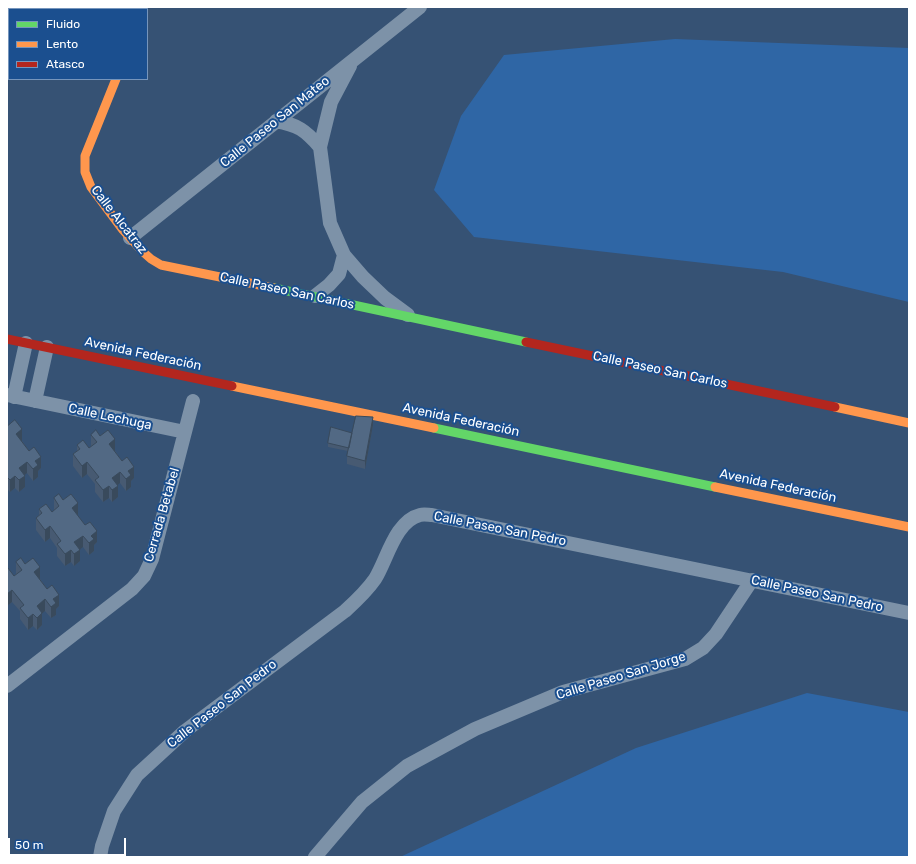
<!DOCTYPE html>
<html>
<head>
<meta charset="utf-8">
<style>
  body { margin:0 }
  #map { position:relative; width:916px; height:864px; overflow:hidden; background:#365274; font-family:Rubik,sans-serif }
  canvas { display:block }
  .frame { position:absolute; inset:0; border:8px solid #fff; pointer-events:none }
  .legend { position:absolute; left:8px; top:8px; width:140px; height:72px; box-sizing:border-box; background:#1b4f8f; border:1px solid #7695bc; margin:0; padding:5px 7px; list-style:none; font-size:12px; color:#fff }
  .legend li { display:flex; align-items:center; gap:8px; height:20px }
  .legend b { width:20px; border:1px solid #7695bc }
  .scale { position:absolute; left:8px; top:838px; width:118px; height:18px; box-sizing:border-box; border:2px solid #fff; border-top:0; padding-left:5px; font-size:12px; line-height:14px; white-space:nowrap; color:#fff; -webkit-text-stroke:3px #1b4f8f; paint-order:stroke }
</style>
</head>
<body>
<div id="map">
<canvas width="916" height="864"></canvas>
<div class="frame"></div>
<ul class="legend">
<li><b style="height:5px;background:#63d668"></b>Fluido</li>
<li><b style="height:5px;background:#ff974d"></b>Lento</li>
<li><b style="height:5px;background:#b3261e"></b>Atasco</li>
</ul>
<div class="scale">50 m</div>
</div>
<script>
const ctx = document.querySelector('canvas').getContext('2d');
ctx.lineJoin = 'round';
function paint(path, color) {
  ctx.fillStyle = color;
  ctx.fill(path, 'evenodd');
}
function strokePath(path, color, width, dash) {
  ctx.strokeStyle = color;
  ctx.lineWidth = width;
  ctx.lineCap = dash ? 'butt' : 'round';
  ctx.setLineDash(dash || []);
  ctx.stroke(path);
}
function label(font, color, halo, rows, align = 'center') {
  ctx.font = font + ' Rubik,sans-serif';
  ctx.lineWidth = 4;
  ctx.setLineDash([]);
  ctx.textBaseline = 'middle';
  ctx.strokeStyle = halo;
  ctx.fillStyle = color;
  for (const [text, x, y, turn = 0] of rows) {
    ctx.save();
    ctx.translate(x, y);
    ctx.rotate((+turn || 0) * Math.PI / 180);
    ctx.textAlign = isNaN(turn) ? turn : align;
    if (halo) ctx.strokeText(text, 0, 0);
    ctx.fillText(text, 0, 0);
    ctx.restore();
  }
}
const green = new Path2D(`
  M 675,39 L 909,48 L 909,302 L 783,272 L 474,237 L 434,190 L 461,116 L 504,55 Z
  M 807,693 L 909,712 L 909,857 L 400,857 L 636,748 Z`);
const street = new Path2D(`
  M 134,9 L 134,7
  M 350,66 L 331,102 L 320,147 L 330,223 L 344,255 L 363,277 L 385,298 L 408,315
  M 276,121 C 298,125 305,130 320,147
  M 130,238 L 420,7
  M 315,296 L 329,285 L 339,274 L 344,255
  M 7,395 L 185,432
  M 14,397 L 26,343
  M 35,401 L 47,347
  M 7,686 L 132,589 L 144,576 L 152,559 L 193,401
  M 100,857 L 102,846 L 114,811 L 137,775 L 185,731 L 345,611 C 356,601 366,592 375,579 C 387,560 395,521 420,515 C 424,514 429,515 432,515 L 909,613
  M 315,857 L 362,802 L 407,766 L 475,729 L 563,692 L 685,659 L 703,648 L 716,634 L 752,580`);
const fast = new Path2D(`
  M 274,288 L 526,342
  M 434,428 L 715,487`);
const slow = new Path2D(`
  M 116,79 L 85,156 L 85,172 L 91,187 L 123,230 L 142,251 L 151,259 L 161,265 L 274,288
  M 232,386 L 434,428
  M 835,407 L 909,423
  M 715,487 L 909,527`);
const jam = new Path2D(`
  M 7,339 L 232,386
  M 526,342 L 835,407`);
const wall = new Path2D(`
  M 7,425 L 22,441 L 41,468 L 38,471 L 38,477 L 33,481 L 27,473 L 24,475 L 25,487 L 19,492 L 15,488 L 10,492 L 7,489 Z
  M 373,425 L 365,469 L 347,464 L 347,456 L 348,451 L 328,447 L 328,443 L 352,433 Z
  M 91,435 L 100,436 L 115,451 L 134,478 L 131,481 L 131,487 L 126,491 L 120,483 L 117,485 L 118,497 L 112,502 L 109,498 L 103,502 L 95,492 L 95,484 L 87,474 L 82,478 L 73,466 L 73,454 L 77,451 L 77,445 L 89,448 L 91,447 Z
  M 54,498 L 63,500 L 78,515 L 77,515 L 97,542 L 94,545 L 94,551 L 89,555 L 83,547 L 80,549 L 80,561 L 74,566 L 71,562 L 65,566 L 57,556 L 57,548 L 50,538 L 45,542 L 36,530 L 36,518 L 39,515 L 39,509 L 52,512 L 54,510 Z
  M 16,562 L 25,564 L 40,579 L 59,606 L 56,609 L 56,615 L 51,618 L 45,611 L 42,613 L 42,625 L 37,630 L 33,626 L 28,630 L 20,619 L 20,611 L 12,602 L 7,606 L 7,569 L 14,576 L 16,574 Z`);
const shadedWall = new Path2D(`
  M 373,417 L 373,425 L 365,469 L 365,461 Z
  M 22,429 L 22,441 L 16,446 L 16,434 Z
  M 115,439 L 115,451 L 109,456 L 109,444 Z
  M 41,457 L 41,468 L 38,471 L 38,477 L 33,481 L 33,469 L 35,461 Z
  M 27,462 L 27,473 L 19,480 L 19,468 Z
  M 87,462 L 87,474 L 82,478 L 82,466 Z
  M 134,467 L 134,478 L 131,481 L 131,487 L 126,491 L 126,479 L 128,471 Z
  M 120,472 L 120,483 L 112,490 L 112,478 Z
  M 15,476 L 15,488 L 10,492 L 10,480 Z
  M 25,476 L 25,487 L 19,492 L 19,480 Z
  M 109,486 L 109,498 L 103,502 L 103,490 Z
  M 118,486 L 118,497 L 112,502 L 112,490 Z
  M 78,503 L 78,515 L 72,520 L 72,508 Z
  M 50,526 L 50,538 L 45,542 L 45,530 Z
  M 97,531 L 97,542 L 94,545 L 94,551 L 89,555 L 89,543 L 91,536 Z
  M 83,536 L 83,547 L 74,554 L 74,542 Z
  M 71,550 L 71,562 L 65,566 L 65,554 Z
  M 80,550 L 80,561 L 74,566 L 74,554 Z
  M 40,567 L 40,579 L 34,584 L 34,572 Z
  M 12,590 L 12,602 L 7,606 L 7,594 Z
  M 59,595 L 59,606 L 56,609 L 56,615 L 51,618 L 51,607 L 53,599 Z
  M 45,599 L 45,611 L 37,618 L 37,606 Z
  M 42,613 L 42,625 L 37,630 L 37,618 Z
  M 33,614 L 33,626 L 28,630 L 28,618 Z`);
const building = new Path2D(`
  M 356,416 L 373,417 L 365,461 L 347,456 Z
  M 15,420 L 22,429 L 16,434 L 29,451 L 34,447 L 41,457 L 35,461 L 38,465 L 33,469 L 27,462 L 19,468 L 25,476 L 19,480 L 15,476 L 10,480 L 7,477 L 7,425 L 7,426 Z
  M 331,427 L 352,433 L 349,448 L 328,443 Z
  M 96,430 L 100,436 L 108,430 L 115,439 L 109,444 L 122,461 L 127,457 L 134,467 L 128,471 L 131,475 L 126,479 L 120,472 L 112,478 L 118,486 L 112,490 L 109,486 L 103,490 L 95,480 L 99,477 L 87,462 L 82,466 L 73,454 L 80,449 L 77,445 L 83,440 L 89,448 L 97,442 L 91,435 Z
  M 59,494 L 63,500 L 71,494 L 78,503 L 72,508 L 85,525 L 90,522 L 97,531 L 91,536 L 94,539 L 89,543 L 83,536 L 74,542 L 80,550 L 74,554 L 71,550 L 65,554 L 57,544 L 61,541 L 50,526 L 45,530 L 36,518 L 42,513 L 39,509 L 46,504 L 52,512 L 59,506 L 54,498 Z
  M 21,558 L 25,564 L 33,558 L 40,567 L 34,572 L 47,589 L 52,585 L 59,595 L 53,599 L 56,603 L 51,607 L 45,599 L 37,606 L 42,613 L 37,618 L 33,614 L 28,618 L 20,608 L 24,605 L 12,590 L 7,594 L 7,569 L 8,568 L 14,576 L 22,570 L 16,562 Z`);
const streetNames = [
  ["Calle Paseo San Mateo",275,122,-39],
  ["Calle Alcatraz",119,220,52],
  ["Calle Paseo San Carlos",287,291,12],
  ["Avenida Federación",143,354,12],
  ["Calle Paseo San Carlos",660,370,12],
  ["Calle Lechuga",110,417,12],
  ["Avenida Federación",461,420,12],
  ["Avenida Federación",778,486,12],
  ["Cerrada Betabel",162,515,-74],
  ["Calle Paseo San Pedro",500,529,11],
  ["Calle Paseo San Pedro",817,594,12],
  ["Calle Paseo San Jorge",621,676,-17],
  ["Calle Paseo San Pedro",222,704,-38]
];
paint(green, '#2f66a5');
strokePath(street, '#7d92a8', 14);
strokePath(fast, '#63d668', 9);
strokePath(slow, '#ff974d', 9);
strokePath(jam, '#b3261e', 9);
paint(wall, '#475a72');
paint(shadedWall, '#394a5c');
paint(building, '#526984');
strokePath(building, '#394a5c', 1);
label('13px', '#fff', '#1b4f8f', streetNames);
</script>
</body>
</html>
